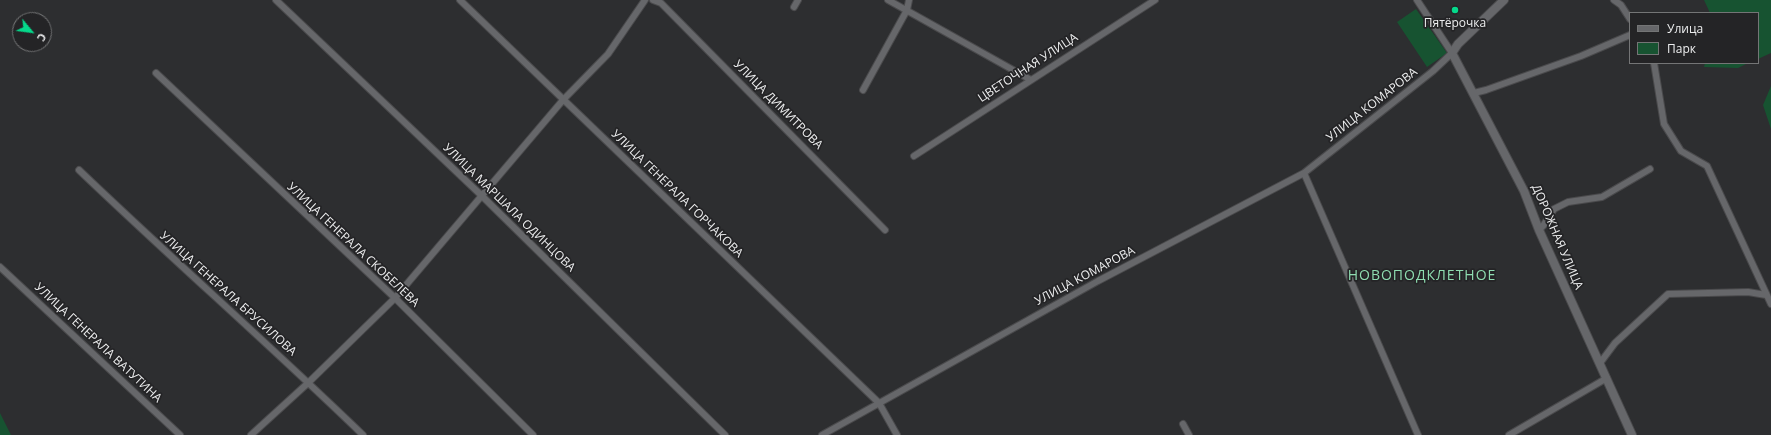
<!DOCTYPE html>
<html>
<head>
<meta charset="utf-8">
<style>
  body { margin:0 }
  #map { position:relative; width:1771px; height:435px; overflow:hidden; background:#2d2e30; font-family:"Open Sans",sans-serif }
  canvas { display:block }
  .legend { position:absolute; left:1629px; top:12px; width:130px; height:52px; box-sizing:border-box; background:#242426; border:1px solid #747576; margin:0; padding:5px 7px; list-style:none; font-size:12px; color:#edeeef }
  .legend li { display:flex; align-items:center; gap:8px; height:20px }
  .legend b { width:20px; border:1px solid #747576 }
  .north { position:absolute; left:12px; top:12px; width:40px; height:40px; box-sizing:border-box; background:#242426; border:1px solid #747576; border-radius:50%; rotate:119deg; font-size:11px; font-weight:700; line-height:16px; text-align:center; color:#edeeef }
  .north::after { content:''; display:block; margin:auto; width:14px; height:18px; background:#05d98b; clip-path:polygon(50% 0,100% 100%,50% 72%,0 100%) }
</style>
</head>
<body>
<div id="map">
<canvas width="1771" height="435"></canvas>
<ul class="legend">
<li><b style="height:5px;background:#66676a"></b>Улица</li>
<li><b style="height:11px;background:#175331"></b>Парк</li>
</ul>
<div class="north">С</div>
</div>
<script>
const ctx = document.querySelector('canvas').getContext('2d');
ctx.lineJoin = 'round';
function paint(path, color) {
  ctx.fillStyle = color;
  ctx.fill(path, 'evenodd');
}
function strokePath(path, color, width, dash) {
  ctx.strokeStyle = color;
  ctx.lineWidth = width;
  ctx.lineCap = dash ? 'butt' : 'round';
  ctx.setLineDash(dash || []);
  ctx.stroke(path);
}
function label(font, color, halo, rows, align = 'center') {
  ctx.font = font + ' "Open Sans",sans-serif';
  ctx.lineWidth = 3.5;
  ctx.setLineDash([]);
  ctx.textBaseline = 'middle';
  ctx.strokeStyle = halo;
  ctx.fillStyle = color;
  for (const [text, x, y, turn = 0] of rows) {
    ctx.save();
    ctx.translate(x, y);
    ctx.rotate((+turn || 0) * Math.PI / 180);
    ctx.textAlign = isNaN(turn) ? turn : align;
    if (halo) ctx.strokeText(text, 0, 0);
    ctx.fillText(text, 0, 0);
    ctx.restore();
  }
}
const green = new Path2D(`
  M 1704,0 L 1771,0 L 1771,53 L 1758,59 L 1758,13 L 1710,13 Z
  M 1416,9 L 1447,53 L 1427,67 L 1397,22 Z
  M 1705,63 L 1748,63 L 1738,68 L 1704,67 Z
  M 1771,86 L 1771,129 L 1763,105 Z
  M 0,413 L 11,435 L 0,435 Z`);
const minor = new Path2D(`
  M 276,0 L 481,195 L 725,435
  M 460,0 L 879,403 L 897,435
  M 653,0 L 661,3 L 885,230
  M 888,0 L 1031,80
  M 1614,0 L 1621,5 L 1630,19
  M 794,7 L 798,0
  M 1654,63 L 1664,124 L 1681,151 L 1707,166 L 1771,304
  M 156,73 L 395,298 L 533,435
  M 863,90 L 907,10 L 909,0
  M 1474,93 L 1486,90 L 1581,56 L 1630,35
  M 914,156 L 1155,0
  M 79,170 C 173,260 270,345 363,435
  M 1304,173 L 1418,435
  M 1539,230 L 1543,226 L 1554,209 L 1568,202 L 1602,197 L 1650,169
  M 0,267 L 180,435
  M 1600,363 L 1615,343 L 1668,294 L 1748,292 L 1766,295
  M 1183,424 L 1189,435
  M 251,435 L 308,383 L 395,298 L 563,100 L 608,54 L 645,0
  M 822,435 L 1098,281 L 1304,173 L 1433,71 L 1452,53 L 1417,0
  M 1509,435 L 1607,378`);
const tertiary = new Path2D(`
  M 1504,0 L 1458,44 L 1452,53 L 1524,191 L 1539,230 L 1632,435`);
const markers = [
  [1455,10,4,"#05d98b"]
];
const poiNames = [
  ["Пятёрочка",1455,24]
];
const streetNames = [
  ["ЦВЕТОЧНАЯ УЛИЦА",1028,68,-33],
  ["УЛИЦА ДИМИТРОВА",778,105,45],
  ["УЛИЦА КОМАРОВА",1372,105,-38],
  ["УЛИЦА ГЕНЕРАЛА ГОРЧАКОВА",677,194,44],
  ["УЛИЦА МАРШАЛА ОДИНЦОВА",509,208,44],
  ["ДОРОЖНАЯ УЛИЦА",1557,237,67],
  ["УЛИЦА ГЕНЕРАЛА СКОБЕЛЕВА",353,245,43],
  ["УЛИЦА КОМАРОВА",1085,276,-28],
  ["УЛИЦА ГЕНЕРАЛА БРУСИЛОВА",228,294,42],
  ["УЛИЦА ГЕНЕРАЛА ВАТУТИНА",98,343,43]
];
const quarterNames = [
  ["НОВОПОДКЛЕТНОЕ",1422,276]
];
paint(green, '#175331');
strokePath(minor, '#4a4a4c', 8);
strokePath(tertiary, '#4a4a4c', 10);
strokePath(minor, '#66676a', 6);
strokePath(tertiary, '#66676a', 8);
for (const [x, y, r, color] of markers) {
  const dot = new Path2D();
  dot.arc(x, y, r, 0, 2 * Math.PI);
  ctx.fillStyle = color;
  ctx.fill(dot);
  strokePath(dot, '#242426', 1.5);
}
label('12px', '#edeeef', '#242426', poiNames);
label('12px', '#edeeef', '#242426', streetNames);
ctx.letterSpacing = '1px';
label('14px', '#8fddb1', '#242426', quarterNames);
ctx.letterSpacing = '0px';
</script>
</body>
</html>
